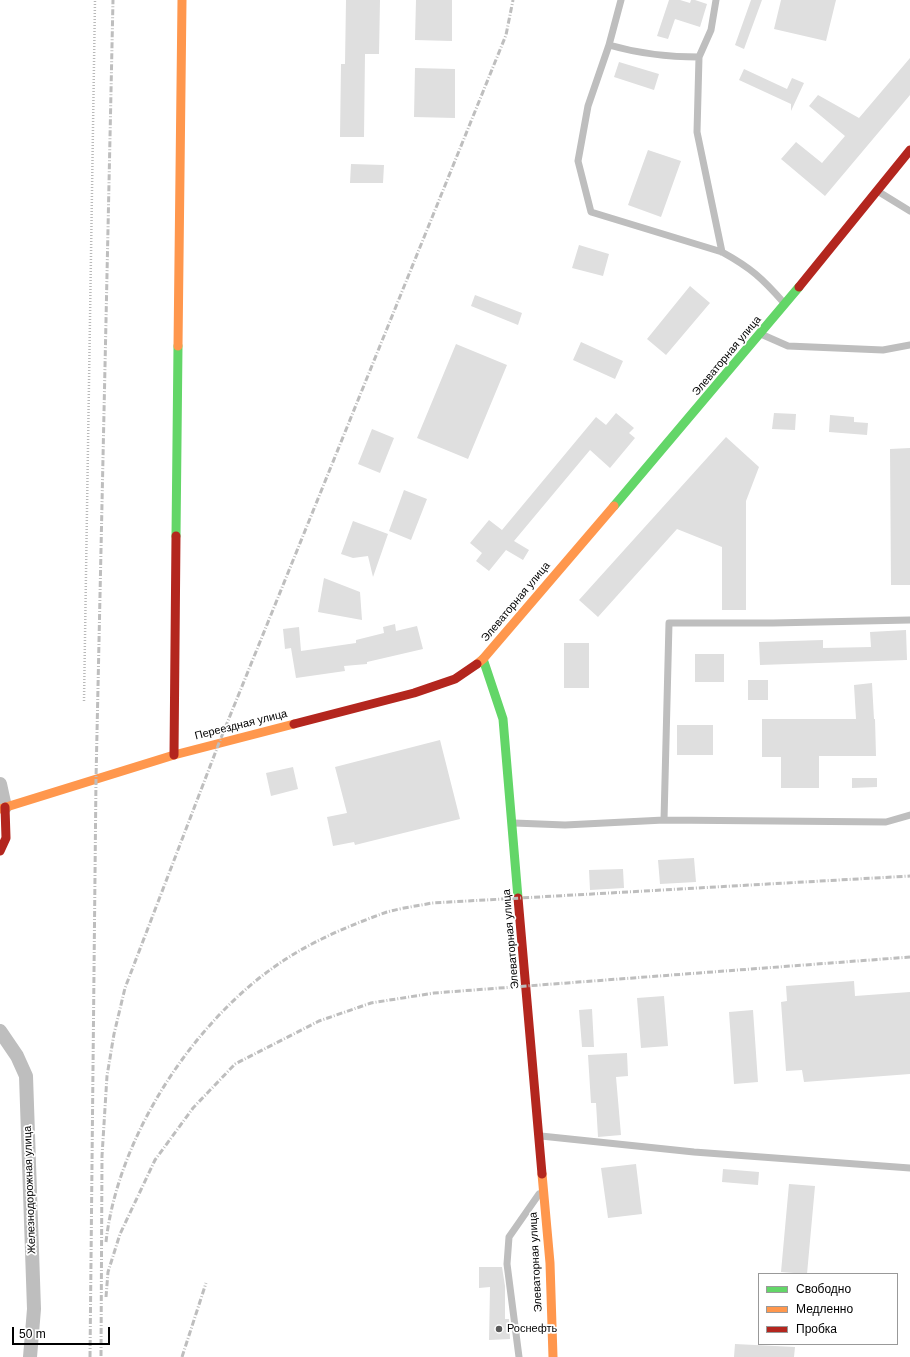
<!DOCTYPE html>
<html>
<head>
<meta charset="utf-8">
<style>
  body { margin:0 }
  #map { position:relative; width:910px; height:1357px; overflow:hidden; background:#fff; font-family:Arial,sans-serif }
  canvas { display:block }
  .legend { position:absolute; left:758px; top:1273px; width:140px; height:72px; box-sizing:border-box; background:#fff; border:1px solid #999; margin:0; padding:5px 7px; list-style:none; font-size:12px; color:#000 }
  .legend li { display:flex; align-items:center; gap:8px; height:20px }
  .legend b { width:20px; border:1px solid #999 }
  .scale { position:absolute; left:12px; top:1327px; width:98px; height:18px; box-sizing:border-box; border:2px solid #000; border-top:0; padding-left:5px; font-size:12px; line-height:14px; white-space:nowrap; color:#000; -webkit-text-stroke:3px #fff; paint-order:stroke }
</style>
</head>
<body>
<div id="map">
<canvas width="910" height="1357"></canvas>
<ul class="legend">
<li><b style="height:5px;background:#63d668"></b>Свободно</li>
<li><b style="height:5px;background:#ff974d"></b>Медленно</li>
<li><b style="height:5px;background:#b3261e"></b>Пробка</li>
</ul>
<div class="scale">50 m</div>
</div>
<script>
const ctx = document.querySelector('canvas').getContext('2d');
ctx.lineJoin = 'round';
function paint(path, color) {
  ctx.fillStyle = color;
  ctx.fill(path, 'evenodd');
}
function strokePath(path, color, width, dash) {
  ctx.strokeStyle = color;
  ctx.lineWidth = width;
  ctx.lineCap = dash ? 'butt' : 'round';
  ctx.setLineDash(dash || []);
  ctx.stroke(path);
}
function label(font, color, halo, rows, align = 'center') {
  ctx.font = font + ' Arial,sans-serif';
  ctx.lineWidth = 3.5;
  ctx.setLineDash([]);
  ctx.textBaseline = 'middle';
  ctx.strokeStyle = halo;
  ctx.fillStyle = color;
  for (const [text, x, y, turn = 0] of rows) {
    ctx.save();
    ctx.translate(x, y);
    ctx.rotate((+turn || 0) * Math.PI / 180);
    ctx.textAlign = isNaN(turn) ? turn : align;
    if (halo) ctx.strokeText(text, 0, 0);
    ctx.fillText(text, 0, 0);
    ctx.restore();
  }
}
const building = new Path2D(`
  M 346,0 L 380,0 L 379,54 L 365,54 L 364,137 L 340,137 L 341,64 L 345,64 Z
  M 416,0 L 452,0 L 452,41 L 415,40 Z
  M 669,0 L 680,0 L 690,3 L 691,0 L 695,0 L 707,4 L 700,27 L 675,19 L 668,39 L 657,36 Z
  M 751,0 L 762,0 L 744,49 L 735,45 Z
  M 781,0 L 836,0 L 826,41 L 774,29 Z
  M 910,58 L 910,95 L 825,196 L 781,159 L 796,142 L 822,163 L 845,136 L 809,106 L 818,95 L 859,118 Z
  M 619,62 L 659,74 L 654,90 L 614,77 Z
  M 415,68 L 455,69 L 455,118 L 414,117 Z
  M 744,69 L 787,89 L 792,78 L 804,83 L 791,111 L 791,104 L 739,80 Z
  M 648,150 L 681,161 L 661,217 L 628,205 Z
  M 351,164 L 384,165 L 383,183 L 350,183 Z
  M 579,245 L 609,254 L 603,276 L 572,268 Z
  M 690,286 L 710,303 L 666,355 L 647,339 Z
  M 475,295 L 522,313 L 518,325 L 471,306 Z
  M 581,342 L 623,361 L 615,379 L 573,360 Z
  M 456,344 L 507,365 L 468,459 L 417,438 Z
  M 616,413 L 634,428 L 629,433 L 635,438 L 610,468 L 590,450 L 514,541 L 529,550 L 523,560 L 506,550 L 489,571 L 476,561 L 482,553 L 470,543 L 489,520 L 502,530 L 596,417 L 606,425 Z
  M 774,413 L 796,414 L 795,430 L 772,429 Z
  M 830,415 L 854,417 L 854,422 L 868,423 L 867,435 L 829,432 Z
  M 372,429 L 394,438 L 380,473 L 358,464 Z
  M 726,437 L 759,467 L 746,501 L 746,610 L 722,610 L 722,547 L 677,529 L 598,617 L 579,600 Z
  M 910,448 L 910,585 L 891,585 L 890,449 Z
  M 404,490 L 427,499 L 411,540 L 389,531 Z
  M 353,521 L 388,534 L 373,577 L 368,556 L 353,558 L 341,554 Z
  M 324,578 L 360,592 L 362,620 L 318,612 Z
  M 395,624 L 396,631 L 417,626 L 423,649 L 367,662 L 367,664 L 344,666 L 345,671 L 296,678 L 291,648 L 285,649 L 283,629 L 299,627 L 301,651 L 356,643 L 356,640 L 384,633 L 383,627 Z
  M 906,630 L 907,660 L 760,665 L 759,642 L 823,640 L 823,648 L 871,647 L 870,632 Z
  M 564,643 L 589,643 L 589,688 L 564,688 Z
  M 695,654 L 724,654 L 724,682 L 695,682 Z
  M 748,680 L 768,680 L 768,700 L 748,700 Z
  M 872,683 L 874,719 L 875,719 L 876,756 L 819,756 L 819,788 L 781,788 L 781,757 L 762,757 L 762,719 L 856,719 L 854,685 Z
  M 677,725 L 713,725 L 713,755 L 677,755 Z
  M 440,740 L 460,819 L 355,845 L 354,842 L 333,846 L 327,817 L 347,813 L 335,767 Z
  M 293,767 L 298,789 L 271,796 L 266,773 Z
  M 852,778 L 877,778 L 877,787 L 852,788 Z
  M 694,858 L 696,882 L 660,884 L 658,860 Z
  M 623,869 L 624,888 L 590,890 L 589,870 Z
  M 854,981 L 855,996 L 910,992 L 910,1074 L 804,1082 L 802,1070 L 786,1071 L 781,1002 L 787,1001 L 786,986 Z
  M 664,996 L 668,1046 L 641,1048 L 637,998 Z
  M 592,1009 L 594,1047 L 582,1047 L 579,1010 Z
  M 753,1010 L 758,1082 L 734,1084 L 729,1012 Z
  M 627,1053 L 628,1076 L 616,1077 L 621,1135 L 598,1137 L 596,1103 L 591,1103 L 588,1055 Z
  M 636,1164 L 642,1214 L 608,1218 L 601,1168 Z
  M 723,1169 L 759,1172 L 758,1185 L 722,1182 Z
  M 789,1184 L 815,1186 L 807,1274 L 781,1272 Z
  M 479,1267 L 502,1267 L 505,1286 L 505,1319 L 509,1319 L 510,1339 L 489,1340 L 490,1287 L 479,1288 Z
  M 735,1344 L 795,1347 L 794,1357 L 734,1357 Z`);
const path = new Path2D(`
  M 84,701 L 95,0`);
const lane = new Path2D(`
  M 621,0 L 609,45 L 588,106 L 578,161 L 591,212 L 722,252 C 751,268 762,278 784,303
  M 609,45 C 640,54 667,57 699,57 L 711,30 L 716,0
  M 699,57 L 697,132 L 722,252
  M 879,192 L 910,211
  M 763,335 L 788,346 L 883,350 L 910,345
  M 664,820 L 669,623 L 773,623 L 910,620
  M 514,823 L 565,825 L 664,820 L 886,822 L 910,815
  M 541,1136 L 694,1152 L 910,1168
  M 519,1357 L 507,1264 L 509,1237 L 539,1194`);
const street = new Path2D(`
  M 0,784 L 5,807
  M 0,1031 L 17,1056 L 26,1076 L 34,1309 L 30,1357`);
const fast = new Path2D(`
  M 614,506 L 799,287
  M 176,536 L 178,346
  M 483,659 L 503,719 L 518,898`);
const slow = new Path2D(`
  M 178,346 L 182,0
  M 477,664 L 483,659 L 614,506
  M 0,809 L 174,755 L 294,724
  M 542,1174 L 550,1263 L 553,1357`);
const jam = new Path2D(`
  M 799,287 L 910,150
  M 294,724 L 414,693 L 455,679 L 477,664
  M 174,755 L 176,536
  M 0,851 L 6,838 L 5,807
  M 518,898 L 542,1174`);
const rail = new Path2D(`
  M 106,1242 C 118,1133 200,1010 294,954 C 322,937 356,923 387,912 C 401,908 417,906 432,903 L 910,876
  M 106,1297 L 108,1272 L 120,1234 L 155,1160 L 193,1108 L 235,1064 L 319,1021 L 371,1003 L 434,993 L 910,957
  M 101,1356 L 102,1156 L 107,1076 L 114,1034 L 125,988 L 219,743 L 506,35 L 513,0
  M 90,1357 L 96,779 L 113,0
  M 182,1357 L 206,1283`);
const markers = [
  [499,1329,4,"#595959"]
];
const streetNames = [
  ["Элеваторная улица",727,356,-50],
  ["Элеваторная улица",516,602,-50],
  ["Переездная улица",241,725,-14],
  ["Элеваторная улица",511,939,-95],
  ["Железнодорожная улица",30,1190,-92],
  ["Элеваторная улица",536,1262,-93]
];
const poiNames = [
  ["Роснефть",507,1329]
];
paint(building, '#dfdfdf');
strokePath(path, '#b9b9b9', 2.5, [1, 2]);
strokePath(lane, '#bebebe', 7);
strokePath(street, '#bebebe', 14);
strokePath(fast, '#63d668', 9);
strokePath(slow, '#ff974d', 9);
strokePath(jam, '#b3261e', 9);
strokePath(rail, '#bebebe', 3, [6, 2, 1, 2]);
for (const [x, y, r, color] of markers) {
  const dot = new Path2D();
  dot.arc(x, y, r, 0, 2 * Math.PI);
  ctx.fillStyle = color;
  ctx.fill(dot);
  strokePath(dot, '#fff', 1.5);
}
label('11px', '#000', '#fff', streetNames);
label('11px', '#000', '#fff', poiNames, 'left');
</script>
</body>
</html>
